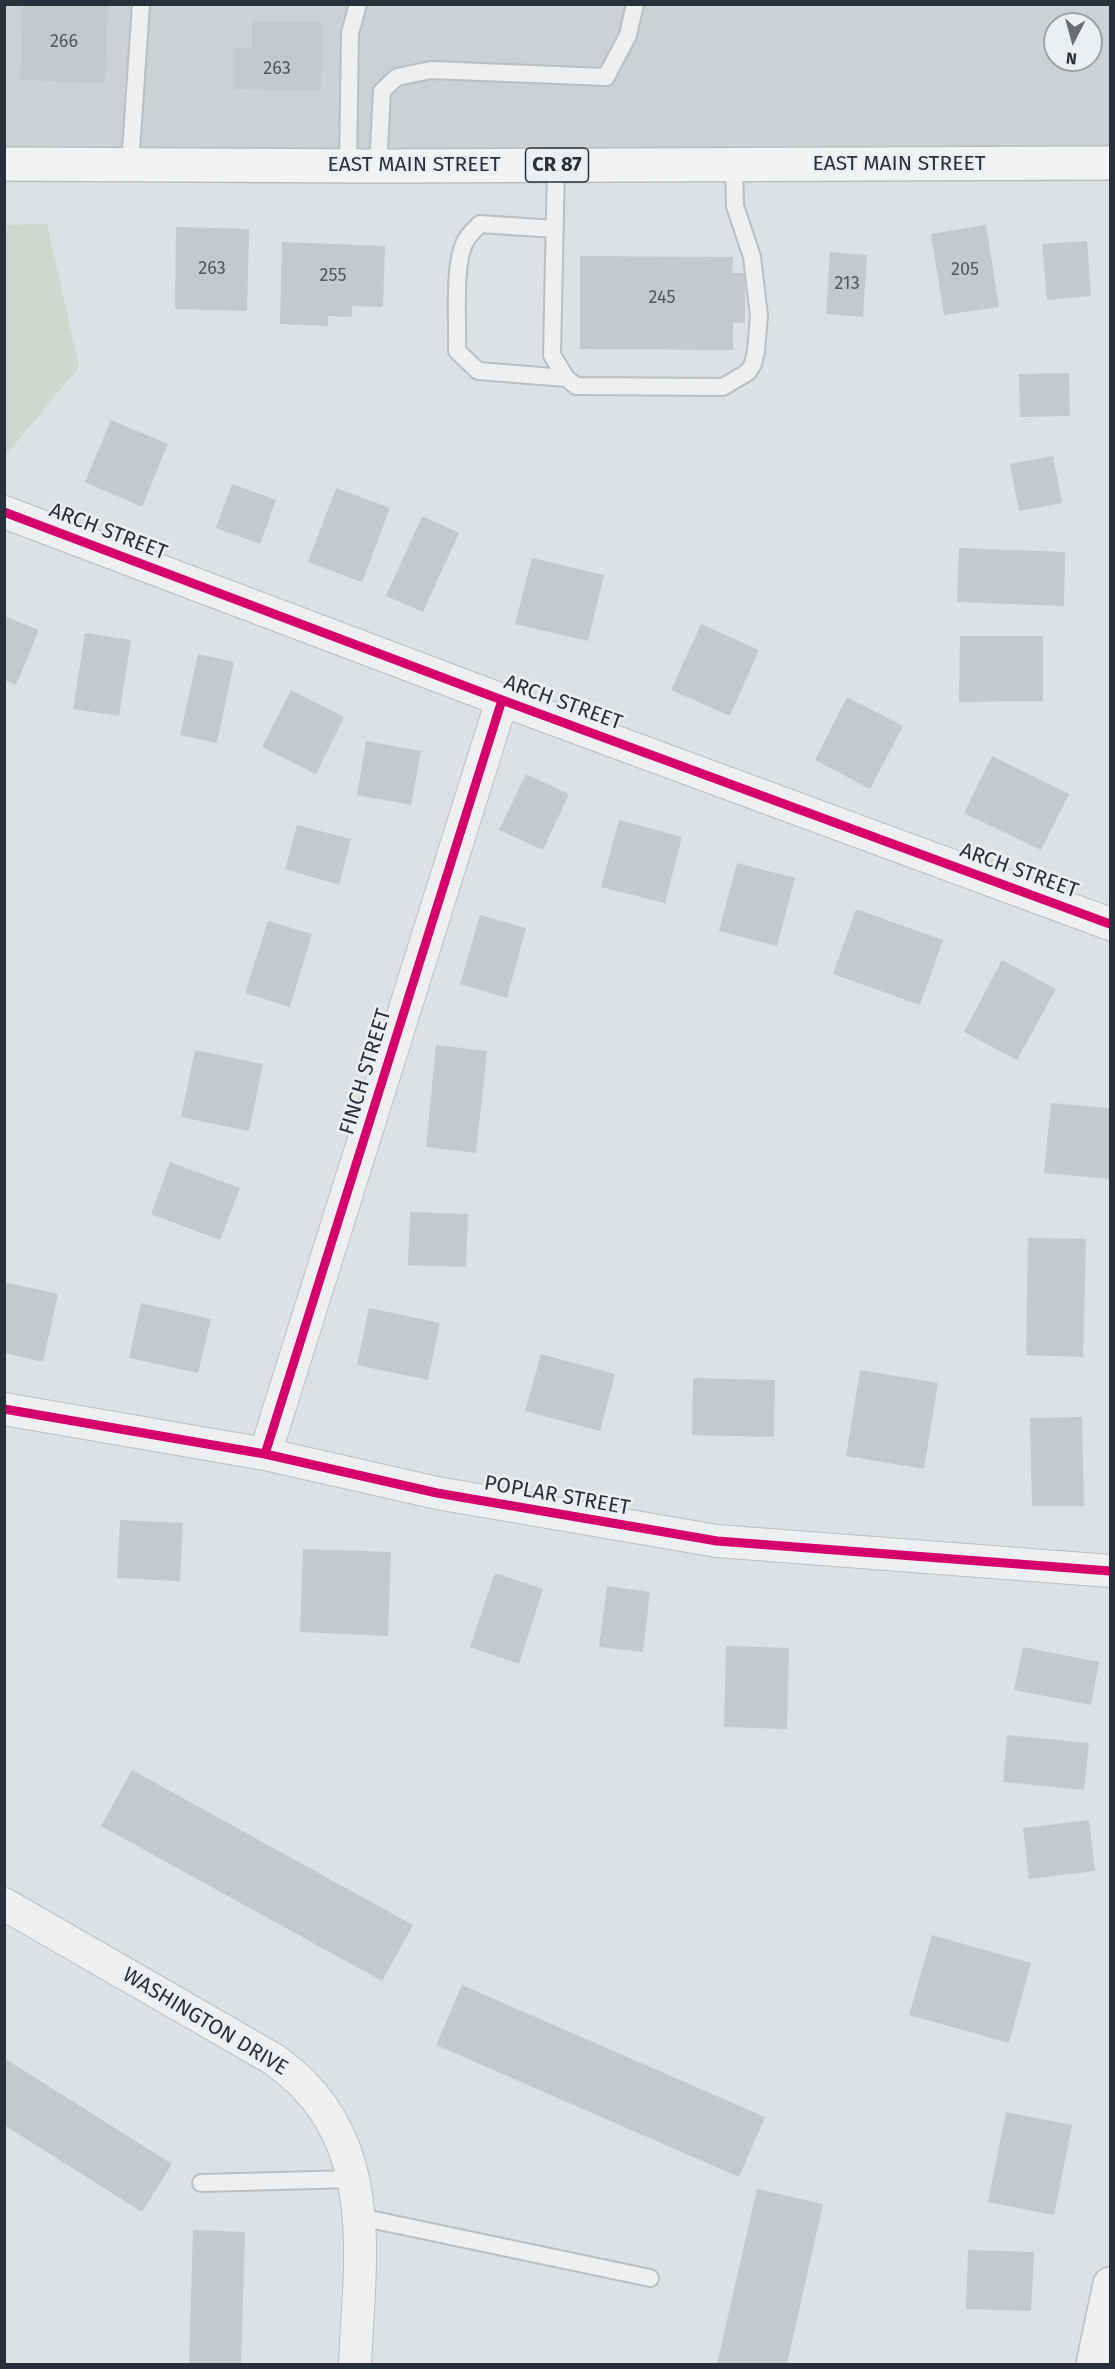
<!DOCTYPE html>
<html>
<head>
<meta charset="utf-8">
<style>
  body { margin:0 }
  #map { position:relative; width:1115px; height:2369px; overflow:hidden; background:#dee1e3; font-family:"Fira Sans",sans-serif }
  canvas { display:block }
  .frame { position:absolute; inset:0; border:6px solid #27303b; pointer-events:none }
  .north { position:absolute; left:1043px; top:12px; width:60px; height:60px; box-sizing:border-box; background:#ebeff3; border:2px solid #9da3a9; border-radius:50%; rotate:186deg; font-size:16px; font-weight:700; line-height:24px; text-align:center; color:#27303b }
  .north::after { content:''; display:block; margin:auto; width:21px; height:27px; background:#676e76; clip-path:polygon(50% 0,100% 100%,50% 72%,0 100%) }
</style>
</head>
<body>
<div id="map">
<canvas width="1115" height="2369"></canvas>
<div class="frame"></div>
<div class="north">N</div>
</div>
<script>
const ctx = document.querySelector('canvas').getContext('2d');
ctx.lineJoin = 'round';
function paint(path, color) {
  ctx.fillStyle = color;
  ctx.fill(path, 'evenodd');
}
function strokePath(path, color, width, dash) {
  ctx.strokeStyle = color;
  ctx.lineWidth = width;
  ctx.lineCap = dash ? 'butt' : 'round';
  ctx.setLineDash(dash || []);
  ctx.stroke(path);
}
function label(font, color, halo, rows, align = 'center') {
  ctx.font = font + ' "Fira Sans",sans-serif';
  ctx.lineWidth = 5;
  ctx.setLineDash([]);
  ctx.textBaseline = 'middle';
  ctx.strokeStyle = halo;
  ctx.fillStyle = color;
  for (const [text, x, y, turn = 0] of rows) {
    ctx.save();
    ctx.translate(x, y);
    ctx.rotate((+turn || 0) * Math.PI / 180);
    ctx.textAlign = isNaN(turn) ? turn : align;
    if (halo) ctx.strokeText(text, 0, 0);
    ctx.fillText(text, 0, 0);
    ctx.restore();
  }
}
const built = new Path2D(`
  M 5,5 L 1110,5 L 1110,163 L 5,164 ZM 1055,24 L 1091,24 L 1091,60 L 1055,60 Z`);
const green = new Path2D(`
  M 47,224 L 79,367 L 5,456 L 5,225 Z`);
const building = new Path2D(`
  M 23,4 L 108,4 L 105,83 L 20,80 Z
  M 252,22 L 322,22 L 321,90 L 233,89 L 233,48 L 252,48 Z
  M 986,225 L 999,307 L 944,315 L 931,234 Z
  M 176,227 L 249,229 L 247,311 L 175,309 Z
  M 1087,241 L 1091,296 L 1047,300 L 1042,244 Z
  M 282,242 L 385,246 L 383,307 L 352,306 L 352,317 L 328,316 L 328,326 L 280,324 Z
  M 830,252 L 867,255 L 863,317 L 826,314 Z
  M 580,256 L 733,257 L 732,273 L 745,273 L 745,323 L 733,323 L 733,350 L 580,349 Z
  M 1069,373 L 1070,416 L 1020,417 L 1019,374 Z
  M 111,420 L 168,444 L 142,507 L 85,482 Z
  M 1053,456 L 1062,503 L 1019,511 L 1010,464 Z
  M 232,484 L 276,500 L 260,544 L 216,528 Z
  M 336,488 L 390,508 L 362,582 L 308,562 Z
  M 422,516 L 459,533 L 423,612 L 386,596 Z
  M 959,548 L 1065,552 L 1064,606 L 957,602 Z
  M 532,558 L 604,575 L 588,641 L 515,624 Z
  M 4,616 L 39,630 L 16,685 L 4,680 Z
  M 701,624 L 759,650 L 730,716 L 671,690 Z
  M 85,633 L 131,640 L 119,716 L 73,709 Z
  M 960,636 L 1043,636 L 1043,701 L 959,702 Z
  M 198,654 L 234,662 L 217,743 L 180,735 Z
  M 291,690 L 344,717 L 316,774 L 262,747 Z
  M 847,697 L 903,726 L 870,789 L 815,760 Z
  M 366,741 L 421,751 L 411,805 L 357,795 Z
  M 992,756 L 1069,794 L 1041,850 L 964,813 Z
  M 526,774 L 569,794 L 543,850 L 499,830 Z
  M 619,820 L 682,837 L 665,903 L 601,887 Z
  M 297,825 L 351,839 L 339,885 L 285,869 Z
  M 737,863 L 795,878 L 777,946 L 719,931 Z
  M 856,909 L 943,940 L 920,1005 L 833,974 Z
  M 480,915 L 526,928 L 507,998 L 460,984 Z
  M 268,921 L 312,934 L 290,1007 L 245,993 Z
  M 1002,960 L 1056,989 L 1017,1060 L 964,1032 Z
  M 436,1045 L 487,1051 L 476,1153 L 426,1147 Z
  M 195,1050 L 263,1064 L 249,1131 L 181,1117 Z
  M 1051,1103 L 1110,1108 L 1110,1179 L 1044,1173 Z
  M 170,1162 L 240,1188 L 220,1240 L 151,1214 Z
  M 410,1212 L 468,1214 L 466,1267 L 408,1265 Z
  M 1028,1238 L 1086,1239 L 1083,1357 L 1026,1355 Z
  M 4,1282 L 58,1294 L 43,1362 L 4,1353 Z
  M 141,1303 L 211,1319 L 198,1373 L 129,1358 Z
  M 369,1308 L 440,1323 L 428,1380 L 357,1365 Z
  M 541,1354 L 615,1374 L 600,1431 L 525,1411 Z
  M 860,1370 L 938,1383 L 924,1469 L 846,1456 Z
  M 693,1378 L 775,1380 L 774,1437 L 692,1435 Z
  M 1082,1417 L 1084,1506 L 1032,1506 L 1030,1418 Z
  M 120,1520 L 183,1523 L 180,1581 L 117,1578 Z
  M 303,1549 L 391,1552 L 388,1636 L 300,1632 Z
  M 495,1573 L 543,1589 L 519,1664 L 470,1647 Z
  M 607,1586 L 650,1592 L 643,1652 L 599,1647 Z
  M 726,1646 L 789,1648 L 787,1729 L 724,1727 Z
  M 1023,1647 L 1099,1662 L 1091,1705 L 1014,1690 Z
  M 1007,1735 L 1089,1743 L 1084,1790 L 1003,1782 Z
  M 132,1770 L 413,1925 L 382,1981 L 101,1826 Z
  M 1089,1820 L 1095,1871 L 1029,1879 L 1023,1828 Z
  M 932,1935 L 1031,1963 L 1009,2043 L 909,2015 Z
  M 462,1985 L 765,2117 L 739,2177 L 436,2045 Z
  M 4,2058 L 172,2164 L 142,2212 L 4,2125 Z
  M 1006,2112 L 1072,2125 L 1054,2215 L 988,2202 Z
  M 757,2189 L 823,2204 L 787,2364 L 717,2364 Z
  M 193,2230 L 245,2232 L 241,2364 L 189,2364 Z
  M 968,2250 L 1034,2252 L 1031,2311 L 966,2309 Z`);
const service = new Path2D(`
  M 130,165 L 141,4
  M 348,165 L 350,33 L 358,4
  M 556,165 L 552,355 L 566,378 L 576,386 L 723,387 L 748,372 L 753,364 L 756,351 L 759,316 L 752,257 L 735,206 L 734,164
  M 378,166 L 382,91 L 397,77 L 431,70 L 606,77 L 628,35 L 635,4
  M 554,229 L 480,224 C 474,230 469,234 465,242 C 453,265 458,323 457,351 L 478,371 L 566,378
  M 201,2183 L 354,2179
  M 360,2217 L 650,2278`);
const minor = new Path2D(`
  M 4,512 L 502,700 L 1110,924
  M 4,1409 L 265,1454 L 437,1493 L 717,1541 L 1110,1571
  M 265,1454 L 502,700
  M 4,1904 L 275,2060 C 284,2068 295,2075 303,2084 C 378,2159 359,2269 355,2364`);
const tertiary = new Path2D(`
  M 1093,2364 L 1110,2284`);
const primary = new Path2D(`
  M 4,164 L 378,166 L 1110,163`);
const cycleway = new Path2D(`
  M 4,512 L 502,700 L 1110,924
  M 4,1409 L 265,1454 L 437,1493 L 717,1541 L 1110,1571
  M 265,1454 L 502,700`);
const numberNames = [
  ["266",64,42],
  ["263",277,69],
  ["263",212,269],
  ["205",965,270],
  ["255",333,276],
  ["213",847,284],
  ["245",662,298]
];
const shields = [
  [557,165,63]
];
const shieldNames = [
  ["CR 87",557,165]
];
const streetNames = [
  ["EAST MAIN STREET",899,164],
  ["EAST MAIN STREET",414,165],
  ["ARCH STREET",108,532,21],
  ["ARCH STREET",563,703,20],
  ["ARCH STREET",1019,871,20],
  ["FINCH STREET",366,1072,-73],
  ["POPLAR STREET",557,1496,10],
  ["WASHINGTON DRIVE",205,2022,31]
];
paint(built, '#ccd1d6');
paint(green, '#cfd7ce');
paint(building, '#c6c9cb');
strokePath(service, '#bcbfc1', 20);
strokePath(minor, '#bcbfc1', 34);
strokePath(tertiary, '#bcbfc1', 36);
strokePath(primary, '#bbbec1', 36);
strokePath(service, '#edeff0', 16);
strokePath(minor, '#edeff0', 32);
strokePath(tertiary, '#edeff0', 33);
strokePath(primary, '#f2f4f4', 33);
strokePath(cycleway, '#d6006c', 9);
label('18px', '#505760', null, numberNames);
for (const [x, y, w] of shields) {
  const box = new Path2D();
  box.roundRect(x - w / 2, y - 17, w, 34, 4.5);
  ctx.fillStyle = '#ebeff3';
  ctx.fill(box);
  strokePath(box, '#27303b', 1.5);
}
label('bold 20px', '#27303b', null, shieldNames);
label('21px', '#27303b', '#ebeff3', streetNames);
</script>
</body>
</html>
